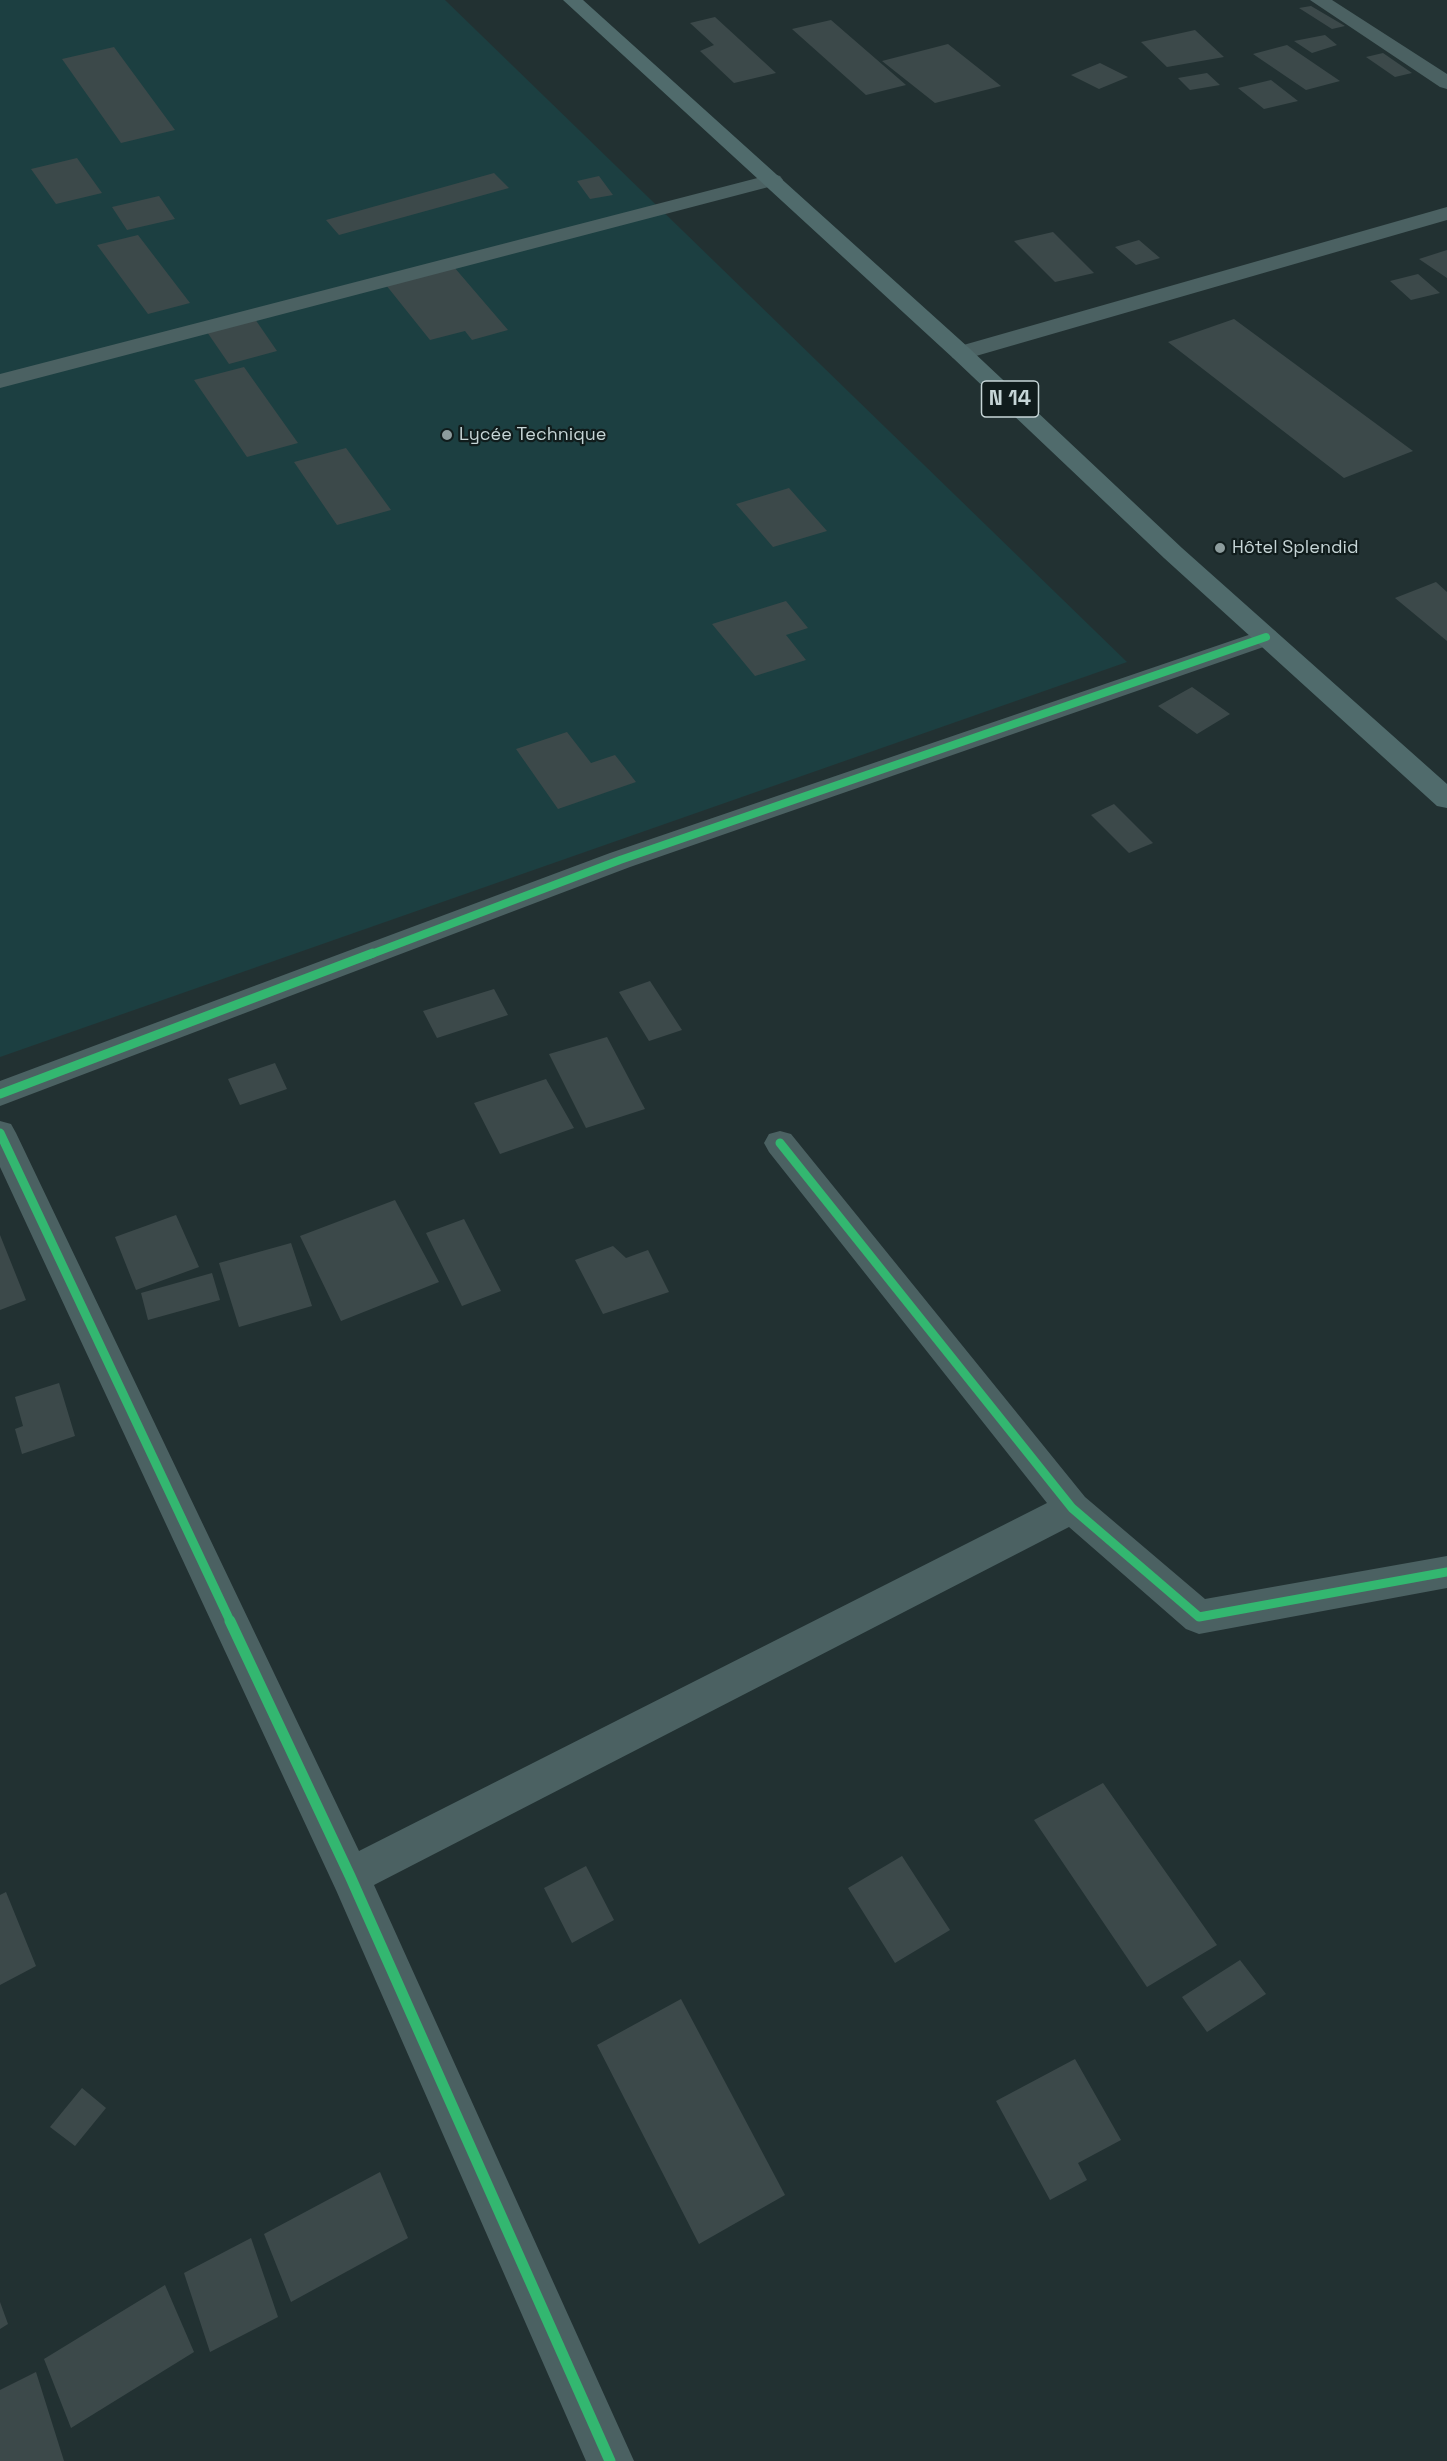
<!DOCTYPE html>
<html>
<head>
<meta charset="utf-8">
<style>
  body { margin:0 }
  canvas { display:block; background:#223132 }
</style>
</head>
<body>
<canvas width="1447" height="2461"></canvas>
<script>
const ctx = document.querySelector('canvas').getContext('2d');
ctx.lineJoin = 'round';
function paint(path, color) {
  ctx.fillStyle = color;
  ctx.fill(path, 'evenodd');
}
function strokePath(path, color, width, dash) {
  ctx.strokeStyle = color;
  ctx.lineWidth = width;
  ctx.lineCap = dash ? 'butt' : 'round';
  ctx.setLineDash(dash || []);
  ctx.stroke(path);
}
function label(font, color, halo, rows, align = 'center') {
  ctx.font = font + ' "Space Grotesk",sans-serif';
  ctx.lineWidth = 4.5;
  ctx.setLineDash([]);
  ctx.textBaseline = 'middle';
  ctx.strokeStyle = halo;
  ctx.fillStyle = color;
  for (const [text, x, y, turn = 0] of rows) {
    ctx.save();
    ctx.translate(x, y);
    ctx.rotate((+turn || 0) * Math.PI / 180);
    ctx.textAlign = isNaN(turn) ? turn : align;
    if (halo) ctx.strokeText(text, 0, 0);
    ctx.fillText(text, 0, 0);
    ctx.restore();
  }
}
const built = new Path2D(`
  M 0,0 L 445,0 L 1127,662 L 0,1057 Z`);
const building = new Path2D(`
  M 1311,6 L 1345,26 L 1332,29 L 1299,8 Z
  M 715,17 L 776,73 L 734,83 L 700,51 L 714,45 L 690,23 Z
  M 831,20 L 906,85 L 866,95 L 792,29 Z
  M 1195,30 L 1224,57 L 1167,67 L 1141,42 Z
  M 1325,35 L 1337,45 L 1312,53 L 1294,41 Z
  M 948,44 L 1001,86 L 935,103 L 882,61 Z
  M 1287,45 L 1340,81 L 1306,90 L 1253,54 Z
  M 114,47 L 175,130 L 121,143 L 62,59 Z
  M 1383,53 L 1412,73 L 1395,77 L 1366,57 Z
  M 1100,63 L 1128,77 L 1099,89 L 1071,75 Z
  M 1207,73 L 1220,85 L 1190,90 L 1178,78 Z
  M 1271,80 L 1298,101 L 1264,109 L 1238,88 Z
  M 77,158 L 102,193 L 56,204 L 31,169 Z
  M 494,173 L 509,188 L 339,235 L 326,220 Z
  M 599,176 L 613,195 L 590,199 L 577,181 Z
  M 159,196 L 175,219 L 127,230 L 112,207 Z
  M 1053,232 L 1094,273 L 1055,282 L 1014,241 Z
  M 138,235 L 190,303 L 148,314 L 97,245 Z
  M 1139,240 L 1160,258 L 1136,265 L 1115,247 Z
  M 1447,250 L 1447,278 L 1419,259 Z
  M 454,267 L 508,330 L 472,340 L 465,331 L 430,340 L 386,285 Z
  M 1418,274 L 1440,293 L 1411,300 L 1390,281 Z
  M 255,319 L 277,351 L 229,364 L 207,332 Z
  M 1234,319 L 1413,451 L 1344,478 L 1168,342 Z
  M 244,367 L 298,443 L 247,457 L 194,380 Z
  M 346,448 L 391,510 L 337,525 L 294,462 Z
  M 789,488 L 827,531 L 773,547 L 736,504 Z
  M 1436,582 L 1447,592 L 1447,641 L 1395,598 Z
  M 786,601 L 808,628 L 786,635 L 806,660 L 755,676 L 712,624 Z
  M 1192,687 L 1230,714 L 1197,734 L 1158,706 Z
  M 567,732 L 591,763 L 615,755 L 636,782 L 558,809 L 516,749 Z
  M 1114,804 L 1153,843 L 1129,853 L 1091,815 Z
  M 650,981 L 682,1030 L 649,1041 L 619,992 Z
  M 494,989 L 508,1015 L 437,1038 L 423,1011 Z
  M 607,1037 L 645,1109 L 586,1128 L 549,1054 Z
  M 275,1063 L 287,1089 L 240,1105 L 228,1079 Z
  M 546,1079 L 574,1128 L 500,1154 L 474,1103 Z
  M 395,1200 L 439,1282 L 341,1321 L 300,1236 Z
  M 176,1215 L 199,1267 L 136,1290 L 115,1237 Z
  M 464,1219 L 501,1291 L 462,1306 L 426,1233 Z
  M 0,1235 L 26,1300 L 0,1310 Z
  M 291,1243 L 312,1306 L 239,1327 L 219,1263 Z
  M 613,1246 L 626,1258 L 648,1250 L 669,1292 L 603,1314 L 575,1260 Z
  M 212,1273 L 220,1300 L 148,1320 L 141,1293 Z
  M 59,1383 L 75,1436 L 22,1454 L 15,1429 L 23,1426 L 15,1397 Z
  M 1103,1783 L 1217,1945 L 1147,1987 L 1034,1820 Z
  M 902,1856 L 950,1930 L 895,1963 L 848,1888 Z
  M 586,1866 L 614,1920 L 572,1943 L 544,1888 Z
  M 6,1892 L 36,1966 L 0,1985 L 0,1895 Z
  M 1240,1960 L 1266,1994 L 1207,2032 L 1182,1997 Z
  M 681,1999 L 785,2195 L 699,2244 L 597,2045 Z
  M 1075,2059 L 1121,2140 L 1078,2163 L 1087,2180 L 1050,2200 L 996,2101 Z
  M 82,2088 L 106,2108 L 75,2146 L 50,2127 Z
  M 380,2172 L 408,2238 L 291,2302 L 264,2234 Z
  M 251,2238 L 278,2317 L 210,2352 L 184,2273 Z
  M 165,2285 L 194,2352 L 71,2428 L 44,2359 Z
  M 0,2302 L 8,2324 L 0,2329 Z
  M 36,2372 L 64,2461 L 0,2461 L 0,2390 Z`);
const service = new Path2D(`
  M 1310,0 L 1332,0 L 1447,74 L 1447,89 L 1440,87 Z
  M 773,174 L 780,176 L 783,180 L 780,184 L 0,388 L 0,374 Z`);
const minor = new Path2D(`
  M 1447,207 L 1447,220 L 969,358 L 961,360 L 953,358 L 950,353 L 953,348 Z
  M 1266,629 L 1275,631 L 1279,637 L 1275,643 L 630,867 L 0,1106 L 0,1081 L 610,853 Z
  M 0,1121 L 11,1124 L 16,1133 L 359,1851 L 1047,1503 L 769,1152 L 764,1143 L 769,1134 L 780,1131 L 791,1134 L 1085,1497 L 1205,1599 L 1447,1556 L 1447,1588 L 1199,1634 L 1186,1629 L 1069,1527 L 374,1885 L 634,2461 L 586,2461 L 336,1890 L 0,1167 Z`);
const primary = new Path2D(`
  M 563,0 L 583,0 L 969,348 L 1182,548 L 1447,784 L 1447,808 L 1437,806 L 1164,558 L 953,358 Z`);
const cyclewayFar2 = new Path2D(`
  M 369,955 L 620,860 L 1266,637`);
const cyclewayFar1 = new Path2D(`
  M 0,1094 L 373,953
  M 0,1133 L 231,1623
  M 780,1143 L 1072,1508 L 1199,1617 L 1447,1572`);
const cycleway = new Path2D(`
  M 230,1621 L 350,1876 L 610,2461`);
const markers = [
  [447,435,6,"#8d9c9d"],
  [1220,548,6,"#8d9c9d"]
];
const farPoinames = [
  ["Lycée Technique",459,435],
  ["Hôtel Splendid",1232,548]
];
const shields = [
  [1010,399,57]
];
const shieldNames = [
  ["N 14",1010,399]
];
paint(built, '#1c3f41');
paint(building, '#3c494a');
paint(service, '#4b6162');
paint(minor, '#4b6162');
paint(primary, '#506b6c');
strokePath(cyclewayFar2, '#33b770', 8);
strokePath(cyclewayFar1, '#33b770', 9);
strokePath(cycleway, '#33b770', 11);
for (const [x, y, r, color] of markers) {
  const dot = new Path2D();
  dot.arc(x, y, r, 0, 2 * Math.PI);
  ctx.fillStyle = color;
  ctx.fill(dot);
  strokePath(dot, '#101c1c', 2);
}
label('18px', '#c6d5d6', '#101c1c', farPoinames, 'left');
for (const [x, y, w] of shields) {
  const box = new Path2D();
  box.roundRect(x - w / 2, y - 18, w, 36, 4.5);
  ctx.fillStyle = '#101c1c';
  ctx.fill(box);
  strokePath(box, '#c6d5d6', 1.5);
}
label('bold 21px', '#c6d5d6', null, shieldNames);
</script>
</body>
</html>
